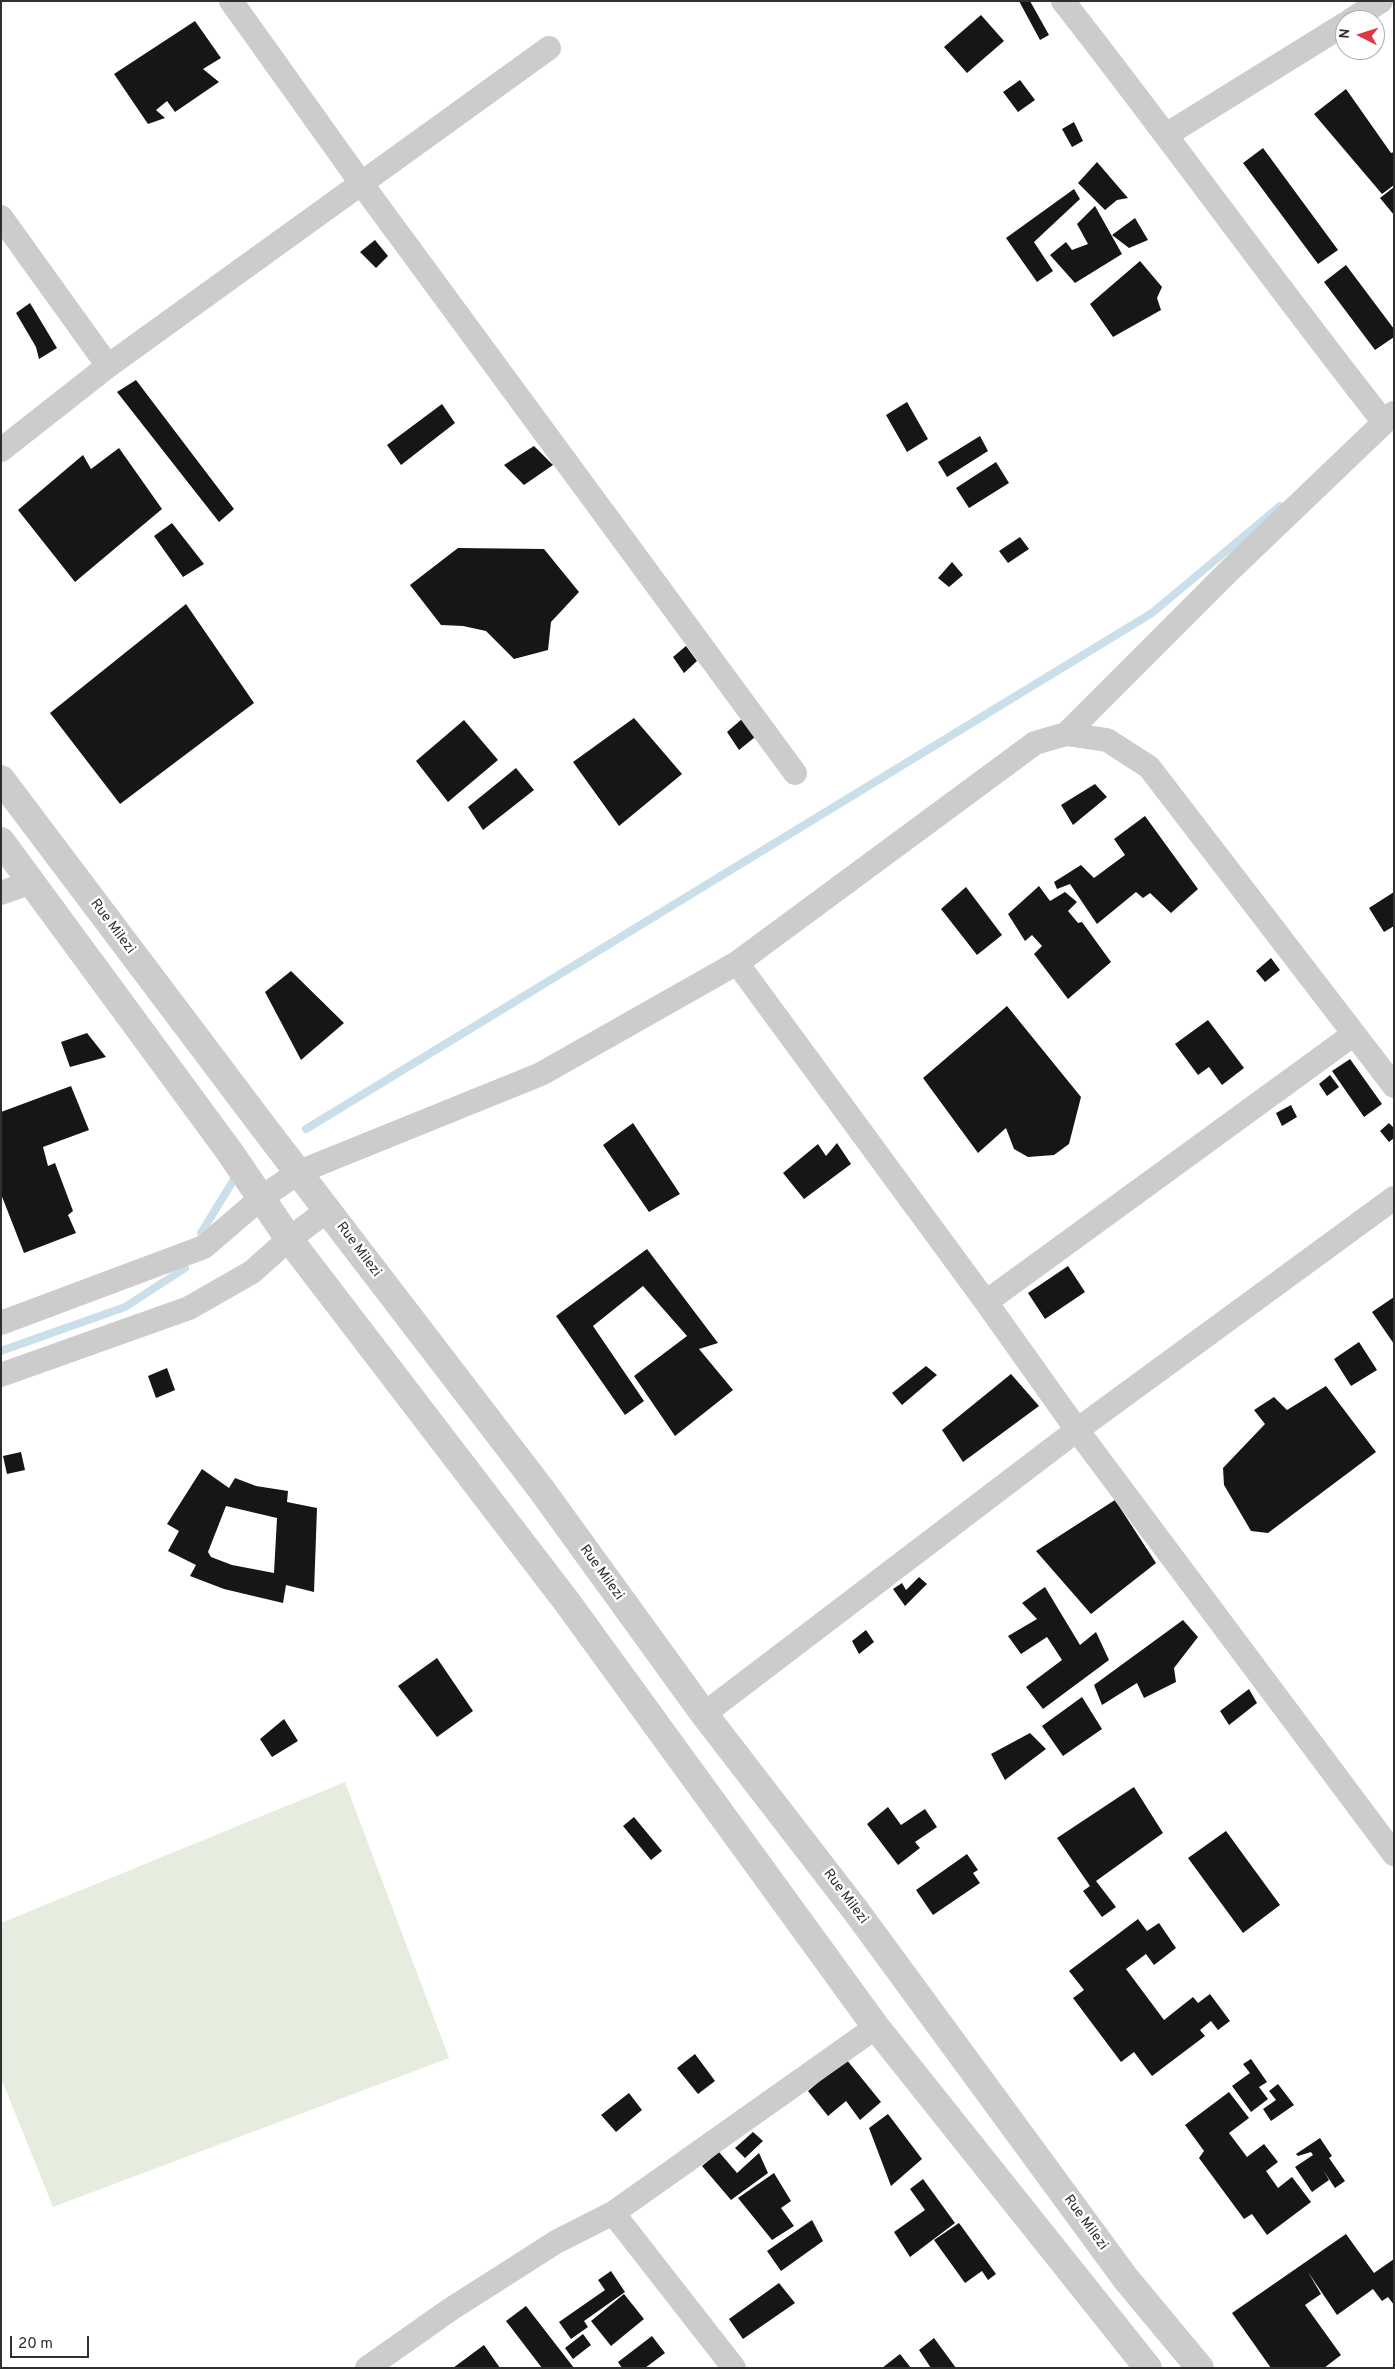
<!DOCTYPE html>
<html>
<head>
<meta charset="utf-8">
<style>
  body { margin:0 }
  #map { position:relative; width:1395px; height:2369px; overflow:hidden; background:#fff; font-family:Overpass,sans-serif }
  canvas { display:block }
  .frame { position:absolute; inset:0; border:2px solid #2f2f2f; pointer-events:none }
  .north { position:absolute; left:1335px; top:10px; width:50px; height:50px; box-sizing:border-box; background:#fff; border:1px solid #acacac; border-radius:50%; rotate:275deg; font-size:14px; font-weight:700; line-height:20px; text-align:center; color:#2f2f2f }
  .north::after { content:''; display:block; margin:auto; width:18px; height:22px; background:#e13744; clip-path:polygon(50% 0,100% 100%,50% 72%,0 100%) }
  .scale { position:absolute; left:10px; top:2336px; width:79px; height:22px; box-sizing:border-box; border:2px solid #2f2f2f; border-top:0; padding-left:6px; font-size:15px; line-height:18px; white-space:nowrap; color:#2f2f2f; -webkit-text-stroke:4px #fff; paint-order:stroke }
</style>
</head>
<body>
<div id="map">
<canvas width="1395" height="2369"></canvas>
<div class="frame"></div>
<div class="north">N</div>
<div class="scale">20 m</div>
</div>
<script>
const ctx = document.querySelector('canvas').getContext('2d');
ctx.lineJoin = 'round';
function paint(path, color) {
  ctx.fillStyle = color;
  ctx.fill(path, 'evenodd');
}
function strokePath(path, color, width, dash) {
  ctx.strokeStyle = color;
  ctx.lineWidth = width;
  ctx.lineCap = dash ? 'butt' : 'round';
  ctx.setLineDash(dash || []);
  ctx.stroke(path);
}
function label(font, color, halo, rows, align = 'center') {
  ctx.font = font + ' Overpass,sans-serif';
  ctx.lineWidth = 5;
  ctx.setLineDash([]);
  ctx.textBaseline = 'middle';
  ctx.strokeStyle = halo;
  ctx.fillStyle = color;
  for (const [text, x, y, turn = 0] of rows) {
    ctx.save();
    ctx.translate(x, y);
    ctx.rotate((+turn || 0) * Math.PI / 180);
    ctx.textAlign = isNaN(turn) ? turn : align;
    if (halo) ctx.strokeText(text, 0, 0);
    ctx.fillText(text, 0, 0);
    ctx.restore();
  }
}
const green = new Path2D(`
  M 345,1782 L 449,2058 L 53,2207 L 1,2078 L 1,1923 Z`);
const stream = new Path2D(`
  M 306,1129 L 1152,613 L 1280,506
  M 201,1233 L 233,1181
  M 1,1351 L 125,1307 L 185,1268`);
const building = new Path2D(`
  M 1019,1 L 1030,1 L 1049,35 L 1040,40 Z
  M 981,15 L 1004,41 L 967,73 L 944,47 Z
  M 195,21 L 221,58 L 203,69 L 219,82 L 175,112 L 167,101 L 156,110 L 165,118 L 148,124 L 114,74 Z
  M 1020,80 L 1035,100 L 1018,112 L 1003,92 Z
  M 1346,89 L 1391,153 L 1394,152 L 1394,185 L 1382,194 L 1314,114 Z
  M 1074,122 L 1083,141 L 1072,147 L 1062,129 Z
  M 1263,148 L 1338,250 L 1318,264 L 1243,163 Z
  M 1097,162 L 1128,198 L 1117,200 L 1105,210 L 1078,183 Z
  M 1394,187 L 1394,215 L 1380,198 Z
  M 1074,189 L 1080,199 L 1034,242 L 1053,271 L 1037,282 L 1006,238 Z
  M 1095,206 L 1122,254 L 1075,283 L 1050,255 L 1066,242 L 1072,250 L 1088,244 L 1077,224 Z
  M 1135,218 L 1148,240 L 1129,248 L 1112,235 Z
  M 375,240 L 388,256 L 376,268 L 360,252 Z
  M 1140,261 L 1162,287 L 1157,298 L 1161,310 L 1113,337 L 1090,304 Z
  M 1346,265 L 1394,329 L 1394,337 L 1375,350 L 1324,282 Z
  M 30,303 L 57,348 L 39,359 L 36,347 L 16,313 Z
  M 136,380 L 234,509 L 219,522 L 117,392 Z
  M 907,402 L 928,439 L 907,452 L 886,415 Z
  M 442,404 L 455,423 L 401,465 L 387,445 Z
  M 980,436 L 988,451 L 947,477 L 938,462 Z
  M 534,446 L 553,465 L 524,485 L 504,465 Z
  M 119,448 L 162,509 L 75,582 L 18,510 L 83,455 L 91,469 Z
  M 996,462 L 1009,483 L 969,508 L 956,488 Z
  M 172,523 L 204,564 L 183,577 L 154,536 Z
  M 1020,537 L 1029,549 L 1008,563 L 999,551 Z
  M 458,548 L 544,549 L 579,592 L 551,622 L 548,650 L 514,659 L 486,631 L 463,626 L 441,625 L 410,585 Z
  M 952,562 L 963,575 L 949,587 L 938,578 Z
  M 186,604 L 254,703 L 120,804 L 50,713 Z
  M 686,646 L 697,661 L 684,673 L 673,657 Z
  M 634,718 L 682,774 L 619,826 L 573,762 Z
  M 742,719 L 755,737 L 739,750 L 727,732 Z
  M 464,720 L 498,760 L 448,802 L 416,761 Z
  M 516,768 L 534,790 L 483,830 L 468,807 Z
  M 1095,784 L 1107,797 L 1073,825 L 1061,805 Z
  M 1145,816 L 1198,889 L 1171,913 L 1150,893 L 1143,898 L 1136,892 L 1097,924 L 1070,884 L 1057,889 L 1054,882 L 1081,865 L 1094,878 L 1125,855 L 1114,839 Z
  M 1039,886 L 1050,901 L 1065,892 L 1077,902 L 1068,911 L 1078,923 L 1082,922 L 1111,962 L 1068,999 L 1034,954 L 1042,946 L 1032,935 L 1025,941 L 1008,914 Z
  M 966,887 L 1002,935 L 977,955 L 941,909 Z
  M 1394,892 L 1394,926 L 1384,932 L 1369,908 Z
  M 1271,958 L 1280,970 L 1265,982 L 1256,971 Z
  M 291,971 L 344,1023 L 301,1060 L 265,992 Z
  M 1007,1006 L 1081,1097 L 1069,1144 L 1054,1155 L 1028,1157 L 1014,1149 L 1006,1128 L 978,1153 L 923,1078 Z
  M 1208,1020 L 1244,1068 L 1222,1085 L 1209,1067 L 1198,1075 L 1175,1044 Z
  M 87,1033 L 106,1057 L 70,1067 L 61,1042 Z
  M 1350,1059 L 1382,1104 L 1364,1117 L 1332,1071 Z
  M 1330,1075 L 1339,1087 L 1327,1096 L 1319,1084 Z
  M 71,1086 L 89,1130 L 43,1147 L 48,1166 L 55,1163 L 73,1211 L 68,1215 L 76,1233 L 24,1253 L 1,1194 L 1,1112 Z
  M 1291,1105 L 1297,1117 L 1282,1126 L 1276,1113 Z
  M 633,1123 L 680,1194 L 649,1212 L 603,1145 Z
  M 1389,1123 L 1394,1128 L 1394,1138 L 1389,1142 L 1380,1131 Z
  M 837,1143 L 851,1164 L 804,1199 L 783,1173 L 818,1144 L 826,1156 Z
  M 647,1249 L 718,1343 L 699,1349 L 733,1390 L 675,1436 L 634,1376 L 687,1336 L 643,1286 L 593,1326 L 644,1401 L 625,1415 L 556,1316 Z
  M 1068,1266 L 1085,1292 L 1045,1319 L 1028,1293 Z
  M 1394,1297 L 1394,1344 L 1372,1312 Z
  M 1359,1342 L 1377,1370 L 1351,1386 L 1334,1359 Z
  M 926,1366 L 937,1375 L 902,1405 L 892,1393 Z
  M 167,1368 L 175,1390 L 156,1398 L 148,1376 Z
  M 1011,1374 L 1039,1406 L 963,1462 L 942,1430 Z
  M 1326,1386 L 1376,1452 L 1268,1533 L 1251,1531 L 1224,1485 L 1223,1468 L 1265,1424 L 1254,1410 L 1274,1397 L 1287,1410 Z
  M 21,1452 L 25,1470 L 7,1474 L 3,1456 Z
  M 202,1469 L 229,1488 L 235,1478 L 256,1486 L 288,1491 L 287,1502 L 317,1508 L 314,1592 L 286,1585 L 283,1603 L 224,1589 L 190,1576 L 196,1565 L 168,1551 L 179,1531 L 167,1524 ZM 226,1506 L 277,1518 L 274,1573 L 232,1565 L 211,1557 L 208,1552 Z
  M 1115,1500 L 1156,1563 L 1091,1614 L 1036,1551 Z
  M 919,1577 L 927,1584 L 905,1606 L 893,1589 L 902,1583 L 906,1590 Z
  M 1045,1587 L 1080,1645 L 1096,1632 L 1109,1660 L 1043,1709 L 1026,1687 L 1062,1660 L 1047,1637 L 1021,1654 L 1008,1636 L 1037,1619 L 1022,1603 Z
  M 1183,1620 L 1198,1637 L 1174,1668 L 1176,1682 L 1144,1698 L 1137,1683 L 1102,1705 L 1094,1685 Z
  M 866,1630 L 874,1642 L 859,1654 L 852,1641 Z
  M 437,1658 L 473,1711 L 437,1737 L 398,1686 Z
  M 1249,1689 L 1257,1703 L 1229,1725 L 1220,1711 Z
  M 1082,1697 L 1102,1729 L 1063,1756 L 1042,1726 Z
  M 284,1719 L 298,1741 L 272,1757 L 260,1739 Z
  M 1030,1733 L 1046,1749 L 1005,1780 L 991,1754 Z
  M 1134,1787 L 1163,1833 L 1096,1881 L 1116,1907 L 1102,1917 L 1083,1891 L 1090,1886 L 1057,1838 Z
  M 888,1807 L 901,1825 L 925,1809 L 937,1827 L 915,1842 L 920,1848 L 898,1865 L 867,1824 Z
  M 634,1817 L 662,1851 L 651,1860 L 623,1826 Z
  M 1226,1831 L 1280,1905 L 1243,1933 L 1188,1858 Z
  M 967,1854 L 978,1870 L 973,1873 L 980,1883 L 933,1915 L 916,1890 Z
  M 1138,1919 L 1147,1931 L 1159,1923 L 1176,1948 L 1154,1965 L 1146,1954 L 1126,1969 L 1164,2020 L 1193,1997 L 1198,2003 L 1210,1994 L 1230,2021 L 1218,2030 L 1211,2021 L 1200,2030 L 1205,2036 L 1152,2076 L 1134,2052 L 1121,2062 L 1073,1998 L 1084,1990 L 1069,1971 Z
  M 695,2054 L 715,2081 L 698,2094 L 677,2068 Z
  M 846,2059 L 881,2102 L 860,2120 L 846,2101 L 828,2116 L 808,2091 Z
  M 1251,2059 L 1267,2082 L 1259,2087 L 1268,2099 L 1251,2112 L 1232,2086 L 1250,2073 L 1243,2064 Z
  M 1278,2084 L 1294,2105 L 1271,2121 L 1263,2109 L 1276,2100 L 1269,2091 Z
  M 1229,2092 L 1249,2118 L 1229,2133 L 1247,2157 L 1264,2144 L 1278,2162 L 1266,2171 L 1278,2188 L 1292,2177 L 1311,2202 L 1267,2235 L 1252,2214 L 1244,2219 L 1199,2158 L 1204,2151 L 1185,2125 Z
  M 629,2093 L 642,2110 L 616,2132 L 601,2115 Z
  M 888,2114 L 922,2159 L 891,2186 L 869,2128 Z
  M 753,2132 L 763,2141 L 745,2158 L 735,2148 Z
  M 1320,2138 L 1332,2156 L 1329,2158 L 1345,2181 L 1335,2188 L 1323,2170 L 1329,2180 L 1312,2192 L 1295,2167 L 1313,2155 L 1311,2152 L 1298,2156 L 1296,2154 Z
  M 719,2152 L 737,2173 L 759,2153 L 768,2173 L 731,2200 L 702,2166 Z
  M 774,2173 L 791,2201 L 781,2208 L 794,2226 L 772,2240 L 738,2198 Z
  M 923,2179 L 955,2223 L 910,2257 L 894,2232 L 925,2210 L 910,2189 Z
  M 812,2220 L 823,2241 L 781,2271 L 767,2251 Z
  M 959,2223 L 996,2274 L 988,2280 L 982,2271 L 965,2283 L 934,2240 Z
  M 1346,2234 L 1374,2273 L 1394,2259 L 1394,2305 L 1388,2297 L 1382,2301 L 1373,2289 L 1337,2315 L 1308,2272 L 1321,2294 L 1305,2305 L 1341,2355 L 1324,2368 L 1271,2368 L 1232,2313 Z
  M 611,2271 L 625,2292 L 584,2321 L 588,2327 L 571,2339 L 559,2322 L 605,2290 L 598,2280 Z
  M 779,2283 L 795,2303 L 743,2339 L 729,2319 Z
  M 624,2294 L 644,2319 L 611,2346 L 591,2321 Z
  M 526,2306 L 574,2368 L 542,2368 L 506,2321 Z
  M 583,2334 L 591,2345 L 573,2359 L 565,2348 Z
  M 652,2336 L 665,2353 L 645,2368 L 622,2368 L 618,2362 Z
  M 934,2338 L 956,2368 L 931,2368 L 919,2350 Z
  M 484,2345 L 500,2368 L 453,2368 Z
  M 900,2354 L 911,2368 L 882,2368 Z`);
const minor = new Path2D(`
  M 231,1 L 361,183 L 795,773
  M 1063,1 C 1172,140 1274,283 1383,421
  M 1351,20 L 1381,1
  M 1166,135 L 1345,24
  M 1,217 L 108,366
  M 1,450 L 108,366 L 549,48
  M 1066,734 L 1231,569 L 1394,413
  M 1,893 L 32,882
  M 737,963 L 986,1302 L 1077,1430 L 1394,1854
  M 986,1302 L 1354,1034
  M 1,1323 L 204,1247 L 261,1198 L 299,1172 L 541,1074 L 737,963 L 1035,743 L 1066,734 L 1107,740 L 1149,767 L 1394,1086
  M 1,1375 L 189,1308 L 252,1272 L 289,1239 L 328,1210
  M 704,1714 L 1077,1430 L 1394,1198
  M 613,2213 L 734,2368
  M 367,2368 L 451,2309 L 556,2242 L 613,2213 L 876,2027`);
const tertiary = new Path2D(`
  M 1,779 L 265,1129 L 541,1489 L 704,1714 L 856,1911 L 1126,2279 L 1200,2368
  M 1,841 L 229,1151 L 289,1239 L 567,1602 L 876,2027 L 1148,2368`);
const streetNames = [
  ["Rue Milezi",112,927,53],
  ["Rue Milezi",358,1250,53],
  ["Rue Milezi",601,1573,54],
  ["Rue Milezi",845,1897,53],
  ["Rue Milezi",1085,2223,54]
];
paint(green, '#e6ecde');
strokePath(stream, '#cbdfeb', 8);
paint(building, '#161616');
strokePath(minor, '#ccc', 24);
strokePath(tertiary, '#ccc', 28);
label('14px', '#2f2f2f', '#fff', streetNames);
</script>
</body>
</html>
